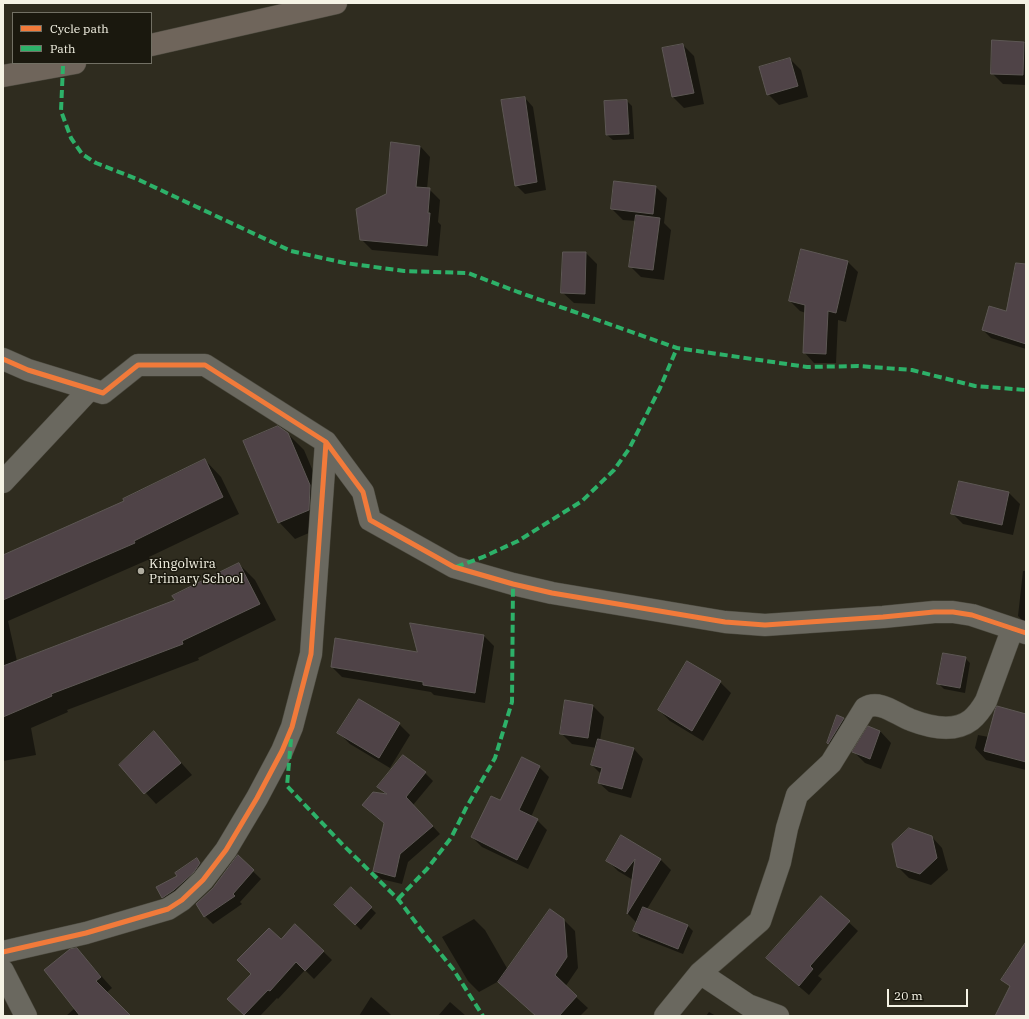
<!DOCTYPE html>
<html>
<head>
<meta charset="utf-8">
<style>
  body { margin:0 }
  #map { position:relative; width:1029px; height:1019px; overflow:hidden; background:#2f2c1f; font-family:"IBM Plex Serif",serif }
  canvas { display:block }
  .frame { position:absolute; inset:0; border:4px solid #f5f3e5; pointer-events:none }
  .legend { position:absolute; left:12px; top:12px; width:140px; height:52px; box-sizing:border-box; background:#1a180e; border:1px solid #727064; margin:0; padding:5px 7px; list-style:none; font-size:12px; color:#f5f3e5 }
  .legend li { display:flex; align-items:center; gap:8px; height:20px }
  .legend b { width:20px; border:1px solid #727064 }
  .scale { position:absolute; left:887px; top:989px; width:81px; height:18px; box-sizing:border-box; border:2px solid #f5f3e5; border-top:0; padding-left:5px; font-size:12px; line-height:14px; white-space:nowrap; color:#f5f3e5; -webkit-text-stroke:3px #1a180e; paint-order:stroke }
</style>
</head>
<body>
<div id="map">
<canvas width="1029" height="1019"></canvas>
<div class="frame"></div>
<ul class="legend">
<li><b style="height:5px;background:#f17a3a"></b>Cycle path</li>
<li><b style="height:5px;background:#2db169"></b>Path</li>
</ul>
<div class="scale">20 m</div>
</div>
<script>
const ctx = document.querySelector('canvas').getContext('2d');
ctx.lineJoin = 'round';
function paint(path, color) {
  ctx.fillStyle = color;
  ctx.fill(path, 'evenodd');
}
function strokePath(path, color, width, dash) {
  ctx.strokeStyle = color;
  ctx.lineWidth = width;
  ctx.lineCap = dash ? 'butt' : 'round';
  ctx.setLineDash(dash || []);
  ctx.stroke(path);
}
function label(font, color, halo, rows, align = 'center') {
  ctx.font = font + ' "IBM Plex Serif",serif';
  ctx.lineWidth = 3;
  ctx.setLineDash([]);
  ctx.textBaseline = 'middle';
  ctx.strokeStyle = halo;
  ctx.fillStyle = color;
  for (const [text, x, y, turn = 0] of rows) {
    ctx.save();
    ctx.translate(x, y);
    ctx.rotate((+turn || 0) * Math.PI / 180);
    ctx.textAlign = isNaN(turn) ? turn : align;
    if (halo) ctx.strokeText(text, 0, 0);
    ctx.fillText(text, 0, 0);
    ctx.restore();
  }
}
const shadow = new Path2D(`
  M 993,42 L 1026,43 L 1026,85 L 1003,84 L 992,73 Z
  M 683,45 L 694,56 L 704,104 L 684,108 L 673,97 Z
  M 790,59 L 801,70 L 808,97 L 779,105 L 768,94 Z
  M 525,98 L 533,107 L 546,190 L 525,194 L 516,185 Z
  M 627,101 L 632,106 L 634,139 L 613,140 L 607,135 Z
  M 420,146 L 430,157 L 427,189 L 429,189 L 440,200 L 438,222 L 441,225 L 438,256 L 372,250 L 361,239 L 387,194 Z
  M 656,187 L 667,198 L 664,223 L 671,230 L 664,280 L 641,277 L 630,266 L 636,221 L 623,220 L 612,209 Z
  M 586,253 L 597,264 L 595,304 L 574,303 L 562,292 Z
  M 848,262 L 858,272 L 846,322 L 838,320 L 836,363 L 814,363 L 804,352 L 806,313 L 800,311 L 790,301 Z
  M 1026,289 L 1026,349 L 991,338 L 983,330 L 1007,312 Z
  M 287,433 L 304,450 L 326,502 L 325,526 L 295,539 L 279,522 Z
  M 205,460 L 221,477 L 239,514 L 149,557 L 150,559 L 8,621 L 17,661 L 176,601 L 239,564 L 255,580 L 276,620 L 198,658 L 199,660 L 67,710 L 68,712 L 31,728 L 36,755 L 3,761 L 3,556 L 126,502 Z
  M 1009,493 L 1020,504 L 1013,535 L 963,524 L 952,513 Z
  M 1023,571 L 1026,571 L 1026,624 L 1018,616 Z
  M 411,624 L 484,636 L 494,646 L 485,703 L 434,695 L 431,692 L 342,677 L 332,667 L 418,653 Z
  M 965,658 L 970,663 L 965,693 L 944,689 L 938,683 Z
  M 720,682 L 731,693 L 703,741 L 670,721 L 659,710 Z
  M 593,706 L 604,717 L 600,740 L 634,749 L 643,759 L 631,798 L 609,792 L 599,783 L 602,775 L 592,765 L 597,748 L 572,744 L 561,733 Z
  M 838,717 L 844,719 L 855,730 L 840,754 L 828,743 Z
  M 399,724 L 410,735 L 390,768 L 350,744 L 339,733 Z
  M 1026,729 L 1026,770 L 986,760 L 975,748 L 978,735 L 989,737 Z
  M 880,731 L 891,743 L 881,769 L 865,763 L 854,752 Z
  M 154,732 L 192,775 L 156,804 L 121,766 Z
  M 403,757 L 425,773 L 433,781 L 413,805 L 440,834 L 408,862 L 402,884 L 381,879 L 374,871 L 385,824 L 371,813 L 386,795 L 379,787 Z
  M 539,767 L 549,777 L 531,817 L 537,820 L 547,830 L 528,869 L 482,847 L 472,837 L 500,802 Z
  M 622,836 L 660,859 L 671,870 L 647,909 L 688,926 L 693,931 L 683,954 L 640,937 L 635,931 L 638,924 L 628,914 L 633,880 L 618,871 L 607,860 Z
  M 931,836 L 942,848 L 948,870 L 931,885 L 909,878 L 898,867 Z
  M 238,857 L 261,879 L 240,902 L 242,904 L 213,924 L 205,916 L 214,888 Z
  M 197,860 L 206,869 L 172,906 L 163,897 L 178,876 Z
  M 351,889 L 376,913 L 361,930 L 336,905 Z
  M 822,897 L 858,931 L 818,976 L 822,979 L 809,995 L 776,967 Z
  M 474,919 L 485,930 L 508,970 L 564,920 L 575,931 L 578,968 L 565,987 L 588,1008 L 580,1016 L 537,1016 L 499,981 L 479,992 L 468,981 L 442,937 Z
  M 296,925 L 332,960 L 314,979 L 305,970 L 278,999 L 277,998 L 260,1016 L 246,1016 L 228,999 Z
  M 77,949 L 112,988 L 106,993 L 129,1016 L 66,1016 L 75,1008 Z
  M 371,997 L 388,1012 L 392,1016 L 359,1016 Z
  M 450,1002 L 466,1016 L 438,1016 Z
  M 709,1012 L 716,1016 L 706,1016 Z`);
const building = new Path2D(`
  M 992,40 L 1024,42 L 1023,75 L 991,74 Z
  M 683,44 L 694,93 L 672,97 L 662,48 Z
  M 790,58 L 798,86 L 767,95 L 759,67 Z
  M 525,97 L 537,182 L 515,186 L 501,100 Z
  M 627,100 L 629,134 L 606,135 L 604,101 Z
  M 391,142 L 420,146 L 416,187 L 430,188 L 428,213 L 430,213 L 427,246 L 360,240 L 356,209 L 386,194 Z
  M 614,181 L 656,186 L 653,214 L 611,209 Z
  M 636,215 L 660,218 L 653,270 L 629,267 Z
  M 801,249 L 848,261 L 836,313 L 828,311 L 826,354 L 803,353 L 805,305 L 789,301 Z
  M 563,252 L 586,252 L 585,294 L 561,293 Z
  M 1016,263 L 1026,264 L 1026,344 L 982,330 L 989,306 L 1006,311 Z
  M 278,426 L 288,433 L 310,485 L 309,510 L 278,523 L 243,441 Z
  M 205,459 L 223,497 L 134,541 L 135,543 L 3,600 L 3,555 L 124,501 L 123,499 Z
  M 959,481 L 1009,492 L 1002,525 L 951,514 Z
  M 239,563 L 260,604 L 182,641 L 183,644 L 51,694 L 52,696 L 3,717 L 3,666 L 175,600 L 172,596 Z
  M 410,623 L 484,635 L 475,693 L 423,685 L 423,682 L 331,667 L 335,638 L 417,652 Z
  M 943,653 L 966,657 L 960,688 L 937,684 Z
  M 687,661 L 721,681 L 692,731 L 658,710 Z
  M 359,699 L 400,723 L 379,758 L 337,733 Z
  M 565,700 L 593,705 L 588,738 L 560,734 Z
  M 997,706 L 1026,714 L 1026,762 L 984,751 L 995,710 Z
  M 837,715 L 844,718 L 828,744 L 827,743 Z
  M 868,726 L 880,731 L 870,759 L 852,752 Z
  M 154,731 L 181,763 L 144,794 L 119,765 Z
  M 598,739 L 634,748 L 622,789 L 598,783 L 602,768 L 591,765 Z
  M 403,755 L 426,772 L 406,797 L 433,826 L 400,854 L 395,877 L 373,871 L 384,823 L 362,805 L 373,792 L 387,794 L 377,787 Z
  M 522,757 L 540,766 L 519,810 L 538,819 L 517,860 L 471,837 L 491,796 L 500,800 Z
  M 909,828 L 932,836 L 937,858 L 920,874 L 897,867 L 892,844 Z
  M 621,835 L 661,859 L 627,914 L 635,859 L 625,872 L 606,861 Z
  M 238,855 L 254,870 L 233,894 L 235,896 L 204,917 L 196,904 L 213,888 Z
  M 197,858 L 200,863 L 194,872 L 174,890 L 162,898 L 156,887 L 177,876 L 175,873 Z
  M 351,887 L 372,907 L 355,925 L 334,905 Z
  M 821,896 L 850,921 L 810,966 L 813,969 L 799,986 L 766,958 Z
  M 643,907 L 688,925 L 678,949 L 633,931 Z
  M 550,909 L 564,919 L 567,957 L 555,975 L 577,996 L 559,1016 L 536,1016 L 498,982 Z
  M 295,924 L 324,951 L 305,971 L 296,962 L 270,991 L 268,990 L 244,1015 L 227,999 L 251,974 L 237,960 L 269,928 L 281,939 Z
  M 1026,942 L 1026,1016 L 995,1016 L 1010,986 L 1001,980 Z
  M 77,948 L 101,977 L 96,981 L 131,1016 L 80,1016 L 44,970 L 70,949 Z`);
const street = new Path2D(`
  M 3,359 L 28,370 L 103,393 L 138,365 L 205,365 L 326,442 L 363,492 L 370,520 L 454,567 L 513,584 L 552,593 L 725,622 L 765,625 L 883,617 L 934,612 L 953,612 L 972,615 L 1026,633
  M 3,482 L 90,389
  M 3,952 L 86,933 L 168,909 L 182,900 L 203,880 L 226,850 L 257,798 L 282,751 L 292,727 L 311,654 L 326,442
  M 3,971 L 26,1016
  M 700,973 L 748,1005 L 778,1016
  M 665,1016 L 700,973 L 760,921 L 780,862 L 787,828 L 797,795 L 831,763 L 865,708 C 880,699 897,715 911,720 C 929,727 954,733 971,720 C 977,715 982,708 986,701 L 1012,630`);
const highway = new Path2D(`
  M 151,45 L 336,3
  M 3,76 L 75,63`);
const quiet = new Path2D(`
  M 63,66 L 61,111 L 71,138 L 82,154 L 96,163 L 137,179 L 291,251 L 345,263 L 404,271 L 468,273 L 518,292 L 677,348 L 807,367 L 858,366 L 912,370 L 975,386 L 1026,390
  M 456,567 L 483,557 L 518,541 L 582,501 L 614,470 L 629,449 L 660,388 L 677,348
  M 291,739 L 287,786 L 342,844 L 398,899 L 426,936 L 453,969 L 483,1016
  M 398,899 L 427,869 L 451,838 L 466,808 L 495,758 L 512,702 L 513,584`);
const cycleway = new Path2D(`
  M 3,359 L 28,370 L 103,393 L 138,365 L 205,365 L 326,442 L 363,492 L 370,520 L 454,567 L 513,584 L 552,593 L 725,622 L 765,625 L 883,617 L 934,612 L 953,612 L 972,615 L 1026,633
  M 3,952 L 86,933 L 168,909 L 182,900 L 203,880 L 226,850 L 257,798 L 282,751 L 292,727 L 311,654 L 326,442`);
const markers = [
  [141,571,4,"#b0ada0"]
];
const poiNames = [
  ["Kingolwira",149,564],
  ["Primary School",149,579]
];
paint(shadow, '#0007');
paint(building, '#4f4347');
strokePath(building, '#5d5754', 1);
strokePath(street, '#4b493e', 23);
strokePath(highway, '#4b493e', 23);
strokePath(street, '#6a685f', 22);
strokePath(highway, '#6f655b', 22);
strokePath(quiet, '#2db169', 4, [8, 4]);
strokePath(cycleway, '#f17a3a', 5);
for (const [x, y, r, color] of markers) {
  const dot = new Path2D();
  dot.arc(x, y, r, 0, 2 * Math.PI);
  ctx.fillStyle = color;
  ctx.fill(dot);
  strokePath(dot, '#1a180e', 1.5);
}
label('13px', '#f5f3e5', '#1a180e', poiNames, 'left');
</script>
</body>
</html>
